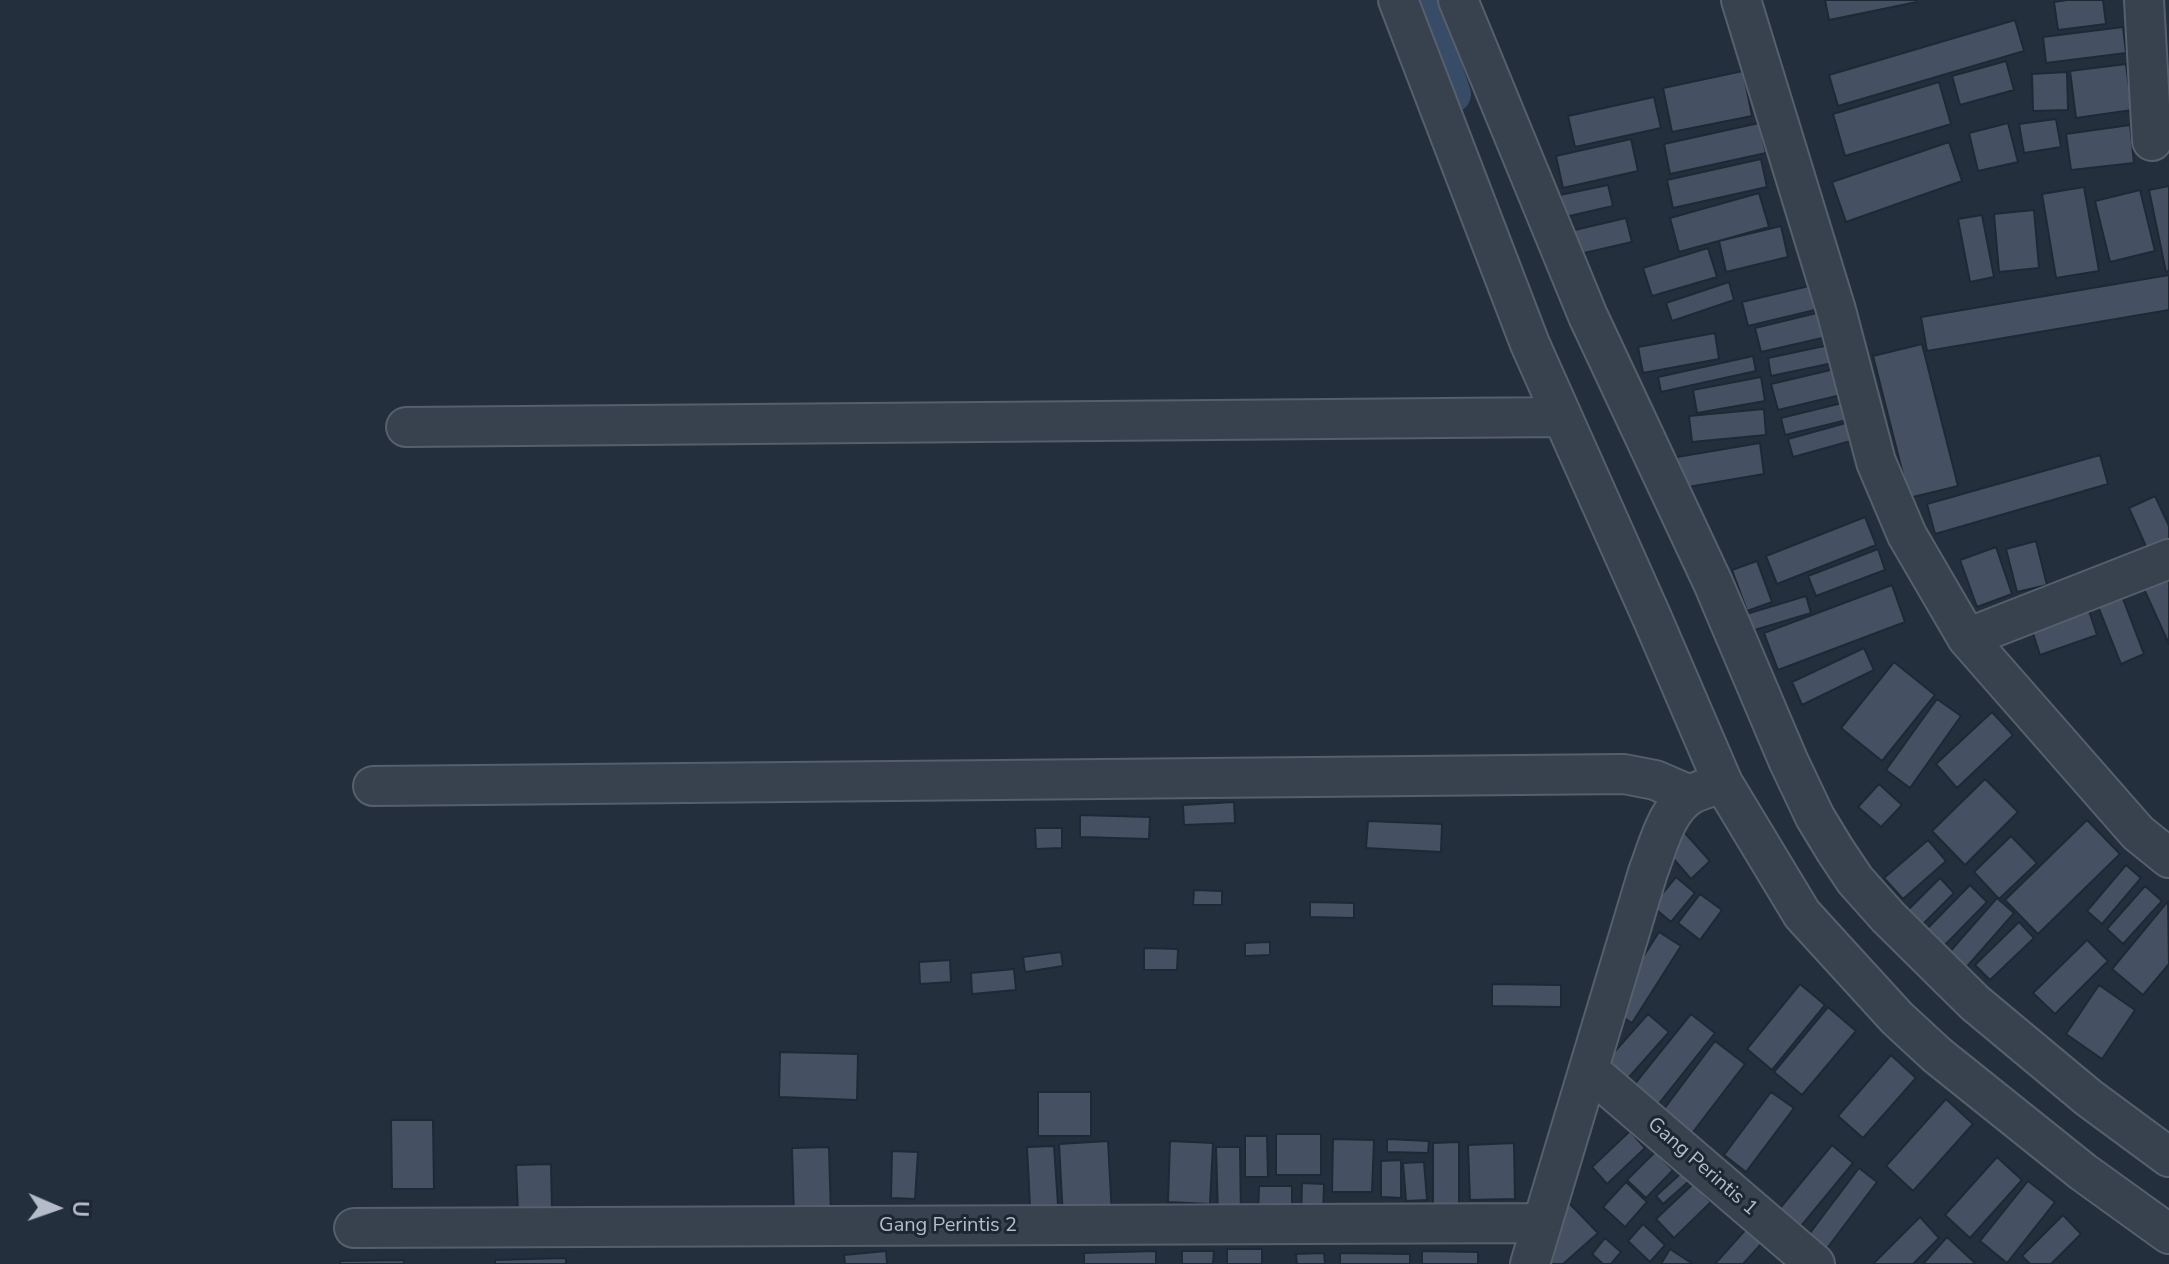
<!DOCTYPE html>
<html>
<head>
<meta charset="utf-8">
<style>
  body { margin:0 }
  #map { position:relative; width:2169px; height:1264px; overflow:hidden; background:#242f3e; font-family:"Nunito Sans",sans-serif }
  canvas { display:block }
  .north { position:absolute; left:16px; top:1168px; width:80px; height:80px; -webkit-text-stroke:6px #1d2633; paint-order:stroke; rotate:92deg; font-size:22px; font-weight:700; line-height:32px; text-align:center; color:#b4bcc9 }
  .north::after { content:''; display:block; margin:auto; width:28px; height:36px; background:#b4bcc9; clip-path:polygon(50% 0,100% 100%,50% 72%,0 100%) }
</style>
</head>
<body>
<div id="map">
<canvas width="2169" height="1264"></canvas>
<div class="north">U</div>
</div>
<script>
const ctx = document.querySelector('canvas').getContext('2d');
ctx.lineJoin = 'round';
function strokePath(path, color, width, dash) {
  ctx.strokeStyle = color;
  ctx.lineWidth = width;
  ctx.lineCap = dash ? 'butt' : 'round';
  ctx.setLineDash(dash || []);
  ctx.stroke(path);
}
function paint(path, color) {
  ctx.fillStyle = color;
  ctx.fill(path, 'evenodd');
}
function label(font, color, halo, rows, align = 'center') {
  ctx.font = font + ' "Nunito Sans",sans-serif';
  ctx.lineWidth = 6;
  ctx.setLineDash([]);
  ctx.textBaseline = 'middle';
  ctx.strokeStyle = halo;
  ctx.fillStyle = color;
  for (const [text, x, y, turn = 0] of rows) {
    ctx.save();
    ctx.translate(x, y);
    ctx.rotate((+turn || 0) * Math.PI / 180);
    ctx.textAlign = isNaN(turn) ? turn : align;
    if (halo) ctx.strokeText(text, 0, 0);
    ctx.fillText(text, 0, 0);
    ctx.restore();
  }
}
const canal = new Path2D(`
  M 1420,0 L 1452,94`);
const building = new Path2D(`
  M 1825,0 L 1916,0 L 1917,2 L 1829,20 Z
  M 2067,0 L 2103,0 L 2106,24 L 2058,30 L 2054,2 Z
  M 2015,20 L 2024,51 L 1838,106 L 1829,75 Z
  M 2123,27 L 2126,53 L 2046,63 L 2043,37 Z
  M 2006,61 L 2014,90 L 1960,105 L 1952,76 Z
  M 2126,64 L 2132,110 L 2076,118 L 2070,71 Z
  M 1743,71 L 1752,116 L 1672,132 L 1663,88 Z
  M 2067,72 L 2068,110 L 2033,111 L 2032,74 Z
  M 1939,82 L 1951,124 L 1845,156 L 1833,114 Z
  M 1654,97 L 1661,128 L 1575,147 L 1568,116 Z
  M 2056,119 L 2061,147 L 2024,153 L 2019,124 Z
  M 1759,123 L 1766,153 L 1670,174 L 1664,144 Z
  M 2008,123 L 2018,162 L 1978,171 L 1969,133 Z
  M 2130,125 L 2134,163 L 2071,170 L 2066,134 Z
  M 1631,139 L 1638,171 L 1563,188 L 1556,156 Z
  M 1949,142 L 1962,181 L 1846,222 L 1832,182 Z
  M 1761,159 L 1767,187 L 1673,208 L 1667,180 Z
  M 1608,185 L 1613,206 L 1565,217 L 1560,195 Z
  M 2169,186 L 2169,271 L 2166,272 L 2149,190 Z
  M 2084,187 L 2099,271 L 2056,278 L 2042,194 Z
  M 2140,190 L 2155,251 L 2110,262 L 2095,201 Z
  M 1759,193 L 1769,227 L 1679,252 L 1670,218 Z
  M 2034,210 L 2039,268 L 1999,272 L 1994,214 Z
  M 1982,215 L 1994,277 L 1970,282 L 1958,219 Z
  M 1626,218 L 1632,242 L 1571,256 L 1566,232 Z
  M 1781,226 L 1788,257 L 1726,272 L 1719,241 Z
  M 1708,248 L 1717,277 L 1652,296 L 1643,268 Z
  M 2169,275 L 2169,310 L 1927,351 L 1921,317 Z
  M 1729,282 L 1734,300 L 1672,321 L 1666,303 Z
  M 1813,285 L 1819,309 L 1748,326 L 1742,302 Z
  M 1825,311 L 1831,336 L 1761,352 L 1755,328 Z
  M 1715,333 L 1719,359 L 1643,373 L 1638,347 Z
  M 1922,344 L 1958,486 L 1909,498 L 1873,356 Z
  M 1829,345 L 1833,363 L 1771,376 L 1768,358 Z
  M 1753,356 L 1756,371 L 1661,392 L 1658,377 Z
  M 1835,369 L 1841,395 L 1778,410 L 1771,384 Z
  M 1761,377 L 1765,401 L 1697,413 L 1693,390 Z
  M 1842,403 L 1847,420 L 1785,435 L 1781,418 Z
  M 1764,409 L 1766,435 L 1692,442 L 1689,416 Z
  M 1846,423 L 1851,441 L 1793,457 L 1788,439 Z
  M 1760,443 L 1764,474 L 1682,488 L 1677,457 Z
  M 2100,455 L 2108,484 L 1935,534 L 1927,504 Z
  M 2155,496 L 2169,526 L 2169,541 L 2148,551 L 2129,508 Z
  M 1865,517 L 1876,545 L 1777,584 L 1766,556 Z
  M 2036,541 L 2047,585 L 2017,592 L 2006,549 Z
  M 1996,547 L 2012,594 L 1977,607 L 1960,560 Z
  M 1878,549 L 1885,570 L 1816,596 L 1808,576 Z
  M 1757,561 L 1772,602 L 1747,611 L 1732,570 Z
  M 2169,577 L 2169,644 L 2144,589 Z
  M 1892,585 L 1905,622 L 1778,670 L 1764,633 Z
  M 2120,591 L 2144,654 L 2121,664 L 2096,601 Z
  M 1806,596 L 1811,613 L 1748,632 L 1743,615 Z
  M 2087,605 L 2097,635 L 2040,655 L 2030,624 Z
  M 1864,648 L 1874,670 L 1802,705 L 1792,682 Z
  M 1894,662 L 1935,695 L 1882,761 L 1841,728 Z
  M 1937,699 L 1961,716 L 1910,788 L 1886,770 Z
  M 1992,712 L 2013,735 L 1957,788 L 1936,764 Z
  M 1985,779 L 2018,812 L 1965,865 L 1932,831 Z
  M 1879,784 L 1902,805 L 1881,827 L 1858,807 Z
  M 1234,802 L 1235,823 L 1184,825 L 1183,805 Z
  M 1080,815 L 1150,817 L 1149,839 L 1080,837 Z
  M 2087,820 L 2120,854 L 2038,934 L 2005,900 Z
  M 1368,821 L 1442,824 L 1441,852 L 1366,848 Z
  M 1035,828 L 1062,828 L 1062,848 L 1036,849 Z
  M 1684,832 L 1710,861 L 1691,879 L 1665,849 Z
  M 2011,836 L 2037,863 L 1999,899 L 1974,872 Z
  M 1928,840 L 1946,861 L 1903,899 L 1884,878 Z
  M 2126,865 L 2141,878 L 2102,924 L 2087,911 Z
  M 1676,877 L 1695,893 L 1671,922 L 1652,906 Z
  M 1940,878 L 1954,893 L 1920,927 L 1906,912 Z
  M 1970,885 L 1987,902 L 1940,950 L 1923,933 Z
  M 2145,886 L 2162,901 L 2123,944 L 2107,929 Z
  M 1194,890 L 1222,891 L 1222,905 L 1193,905 Z
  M 1700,894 L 1722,910 L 1700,940 L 1678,923 Z
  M 1997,898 L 2014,913 L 1964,970 L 1947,955 Z
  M 2168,901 L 2169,964 L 2143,995 L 2112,969 Z
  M 1310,902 L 1354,903 L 1354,918 L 1310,917 Z
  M 2019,922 L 2034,938 L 1990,980 L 1975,965 Z
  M 1659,932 L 1681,946 L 1632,1023 L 1610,1009 Z
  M 2087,940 L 2108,961 L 2055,1014 L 2033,993 Z
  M 1270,942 L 1270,955 L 1245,956 L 1245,943 Z
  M 1144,948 L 1178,949 L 1177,970 L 1144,970 Z
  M 1061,952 L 1063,966 L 1025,972 L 1023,957 Z
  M 950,960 L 951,982 L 920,984 L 919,962 Z
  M 1014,969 L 1016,990 L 972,994 L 971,973 Z
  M 1492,984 L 1561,985 L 1561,1007 L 1492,1006 Z
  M 1800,984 L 1825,1005 L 1772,1070 L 1747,1049 Z
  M 2099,985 L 2135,1010 L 2102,1059 L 2066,1034 Z
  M 1828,1007 L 1856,1031 L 1802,1095 L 1774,1072 Z
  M 1648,1014 L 1669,1032 L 1622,1085 L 1601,1067 Z
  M 1691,1014 L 1715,1033 L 1657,1106 L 1633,1086 Z
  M 1715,1041 L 1745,1064 L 1690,1136 L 1661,1113 Z
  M 780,1052 L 858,1054 L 857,1100 L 779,1097 Z
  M 1891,1055 L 1916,1078 L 1863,1138 L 1838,1116 Z
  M 1038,1092 L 1091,1092 L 1091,1136 L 1038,1136 Z
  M 1771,1092 L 1794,1108 L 1746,1172 L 1724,1155 Z
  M 1946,1099 L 1973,1124 L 1913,1191 L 1886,1166 Z
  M 391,1120 L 433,1120 L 434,1189 L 392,1189 Z
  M 1630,1131 L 1645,1148 L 1607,1184 L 1592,1167 Z
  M 1276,1134 L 1321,1134 L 1321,1175 L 1276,1175 Z
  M 1245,1136 L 1267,1136 L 1268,1177 L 1245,1177 Z
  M 1333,1139 L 1374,1140 L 1372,1192 L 1332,1192 Z
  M 1387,1139 L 1429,1141 L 1428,1153 L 1387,1152 Z
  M 1108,1141 L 1112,1216 L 1063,1218 L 1059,1144 Z
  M 1170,1141 L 1213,1143 L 1210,1204 L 1168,1202 Z
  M 1459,1142 L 1459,1207 L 1433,1208 L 1433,1143 Z
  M 1514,1143 L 1515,1199 L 1470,1200 L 1468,1145 Z
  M 1832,1145 L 1853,1163 L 1797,1231 L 1776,1213 Z
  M 1054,1146 L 1058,1205 L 1030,1206 L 1027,1147 Z
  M 829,1147 L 831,1216 L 794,1217 L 792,1148 Z
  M 1216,1147 L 1240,1147 L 1241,1216 L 1218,1216 Z
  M 892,1151 L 918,1152 L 915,1199 L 891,1198 Z
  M 1655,1152 L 1673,1170 L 1646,1198 L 1627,1180 Z
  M 1997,1157 L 2022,1180 L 1970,1238 L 1945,1215 Z
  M 1401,1160 L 1401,1198 L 1381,1197 L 1381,1161 Z
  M 1424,1162 L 1427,1200 L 1406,1201 L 1403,1163 Z
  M 551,1164 L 552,1212 L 518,1212 L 516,1165 Z
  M 1689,1166 L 1696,1175 L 1663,1204 L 1656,1196 Z
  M 1859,1168 L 1877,1182 L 1825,1251 L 1807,1237 Z
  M 2028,1181 L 2055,1202 L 2007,1263 L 1980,1241 Z
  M 1626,1182 L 1647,1202 L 1625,1227 L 1603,1207 Z
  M 1302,1183 L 1324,1184 L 1323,1219 L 1301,1218 Z
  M 1693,1184 L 1711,1202 L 1674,1238 L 1656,1219 Z
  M 1259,1186 L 1292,1186 L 1292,1218 L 1258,1218 Z
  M 1569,1203 L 1598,1233 L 1563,1264 L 1535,1264 L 1548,1225 Z
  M 2063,1215 L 2081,1234 L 2051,1264 L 2030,1264 L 2022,1256 Z
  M 1920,1217 L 1939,1238 L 1913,1264 L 1873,1264 Z
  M 1643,1224 L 1665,1245 L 1650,1262 L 1628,1241 Z
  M 1747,1228 L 1763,1242 L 1743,1264 L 1715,1264 Z
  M 1947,1237 L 1975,1263 L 1974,1264 L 1923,1264 Z
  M 1605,1238 L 1621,1252 L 1611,1264 L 1603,1264 L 1592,1254 Z
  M 1227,1249 L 1262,1249 L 1262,1264 L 1227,1264 Z
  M 1670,1249 L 1693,1264 L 1661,1264 Z
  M 886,1251 L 887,1264 L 845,1264 L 844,1255 Z
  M 1156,1251 L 1156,1264 L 1084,1264 L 1084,1253 Z
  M 1182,1251 L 1214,1251 L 1213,1264 L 1182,1264 Z
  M 1422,1251 L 1478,1252 L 1478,1264 L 1422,1264 Z
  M 1324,1253 L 1325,1264 L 1297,1264 L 1296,1254 Z
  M 1340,1253 L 1410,1254 L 1410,1264 L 1340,1264 Z
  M 566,1258 L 566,1264 L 495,1264 L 495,1260 Z
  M 404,1260 L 404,1264 L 340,1264 L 340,1261 Z`);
const minor = new Path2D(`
  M 1398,0 L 1530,344 L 1653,620 L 1723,783
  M 1458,0 L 1588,316 L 1713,583 L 1788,760 L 1815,817 L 1835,850 L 1855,880 L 1888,917 L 1975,1003 L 2089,1098 L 2169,1157
  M 1741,0 L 1836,310 L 1876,462 L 1907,535 L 1967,638 L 2138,833 L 2169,858
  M 2144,0 L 2152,141
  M 406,427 L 1560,417
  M 1967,638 L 2169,559
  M 373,786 L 1624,774 L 1655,780 L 1690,795
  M 1589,1070 L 1815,1264
  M 354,1228 L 1542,1223
  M 1530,1264 L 1648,872 C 1658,847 1666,808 1692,794 C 1701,789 1713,787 1723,783 L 1802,914 L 1897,1018 L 1937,1055 L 2083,1172 L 2169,1234`);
const streetNames = [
  ["Gang Perintis 1",1702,1167,41],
  ["Gang Perintis 2",948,1226]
];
strokePath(canal, '#394c67', 38);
paint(building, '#455162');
strokePath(building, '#1f2835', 2);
strokePath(minor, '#565f6c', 42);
strokePath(minor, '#38414e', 38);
label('20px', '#b4bcc9', '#1d2633', streetNames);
</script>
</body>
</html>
